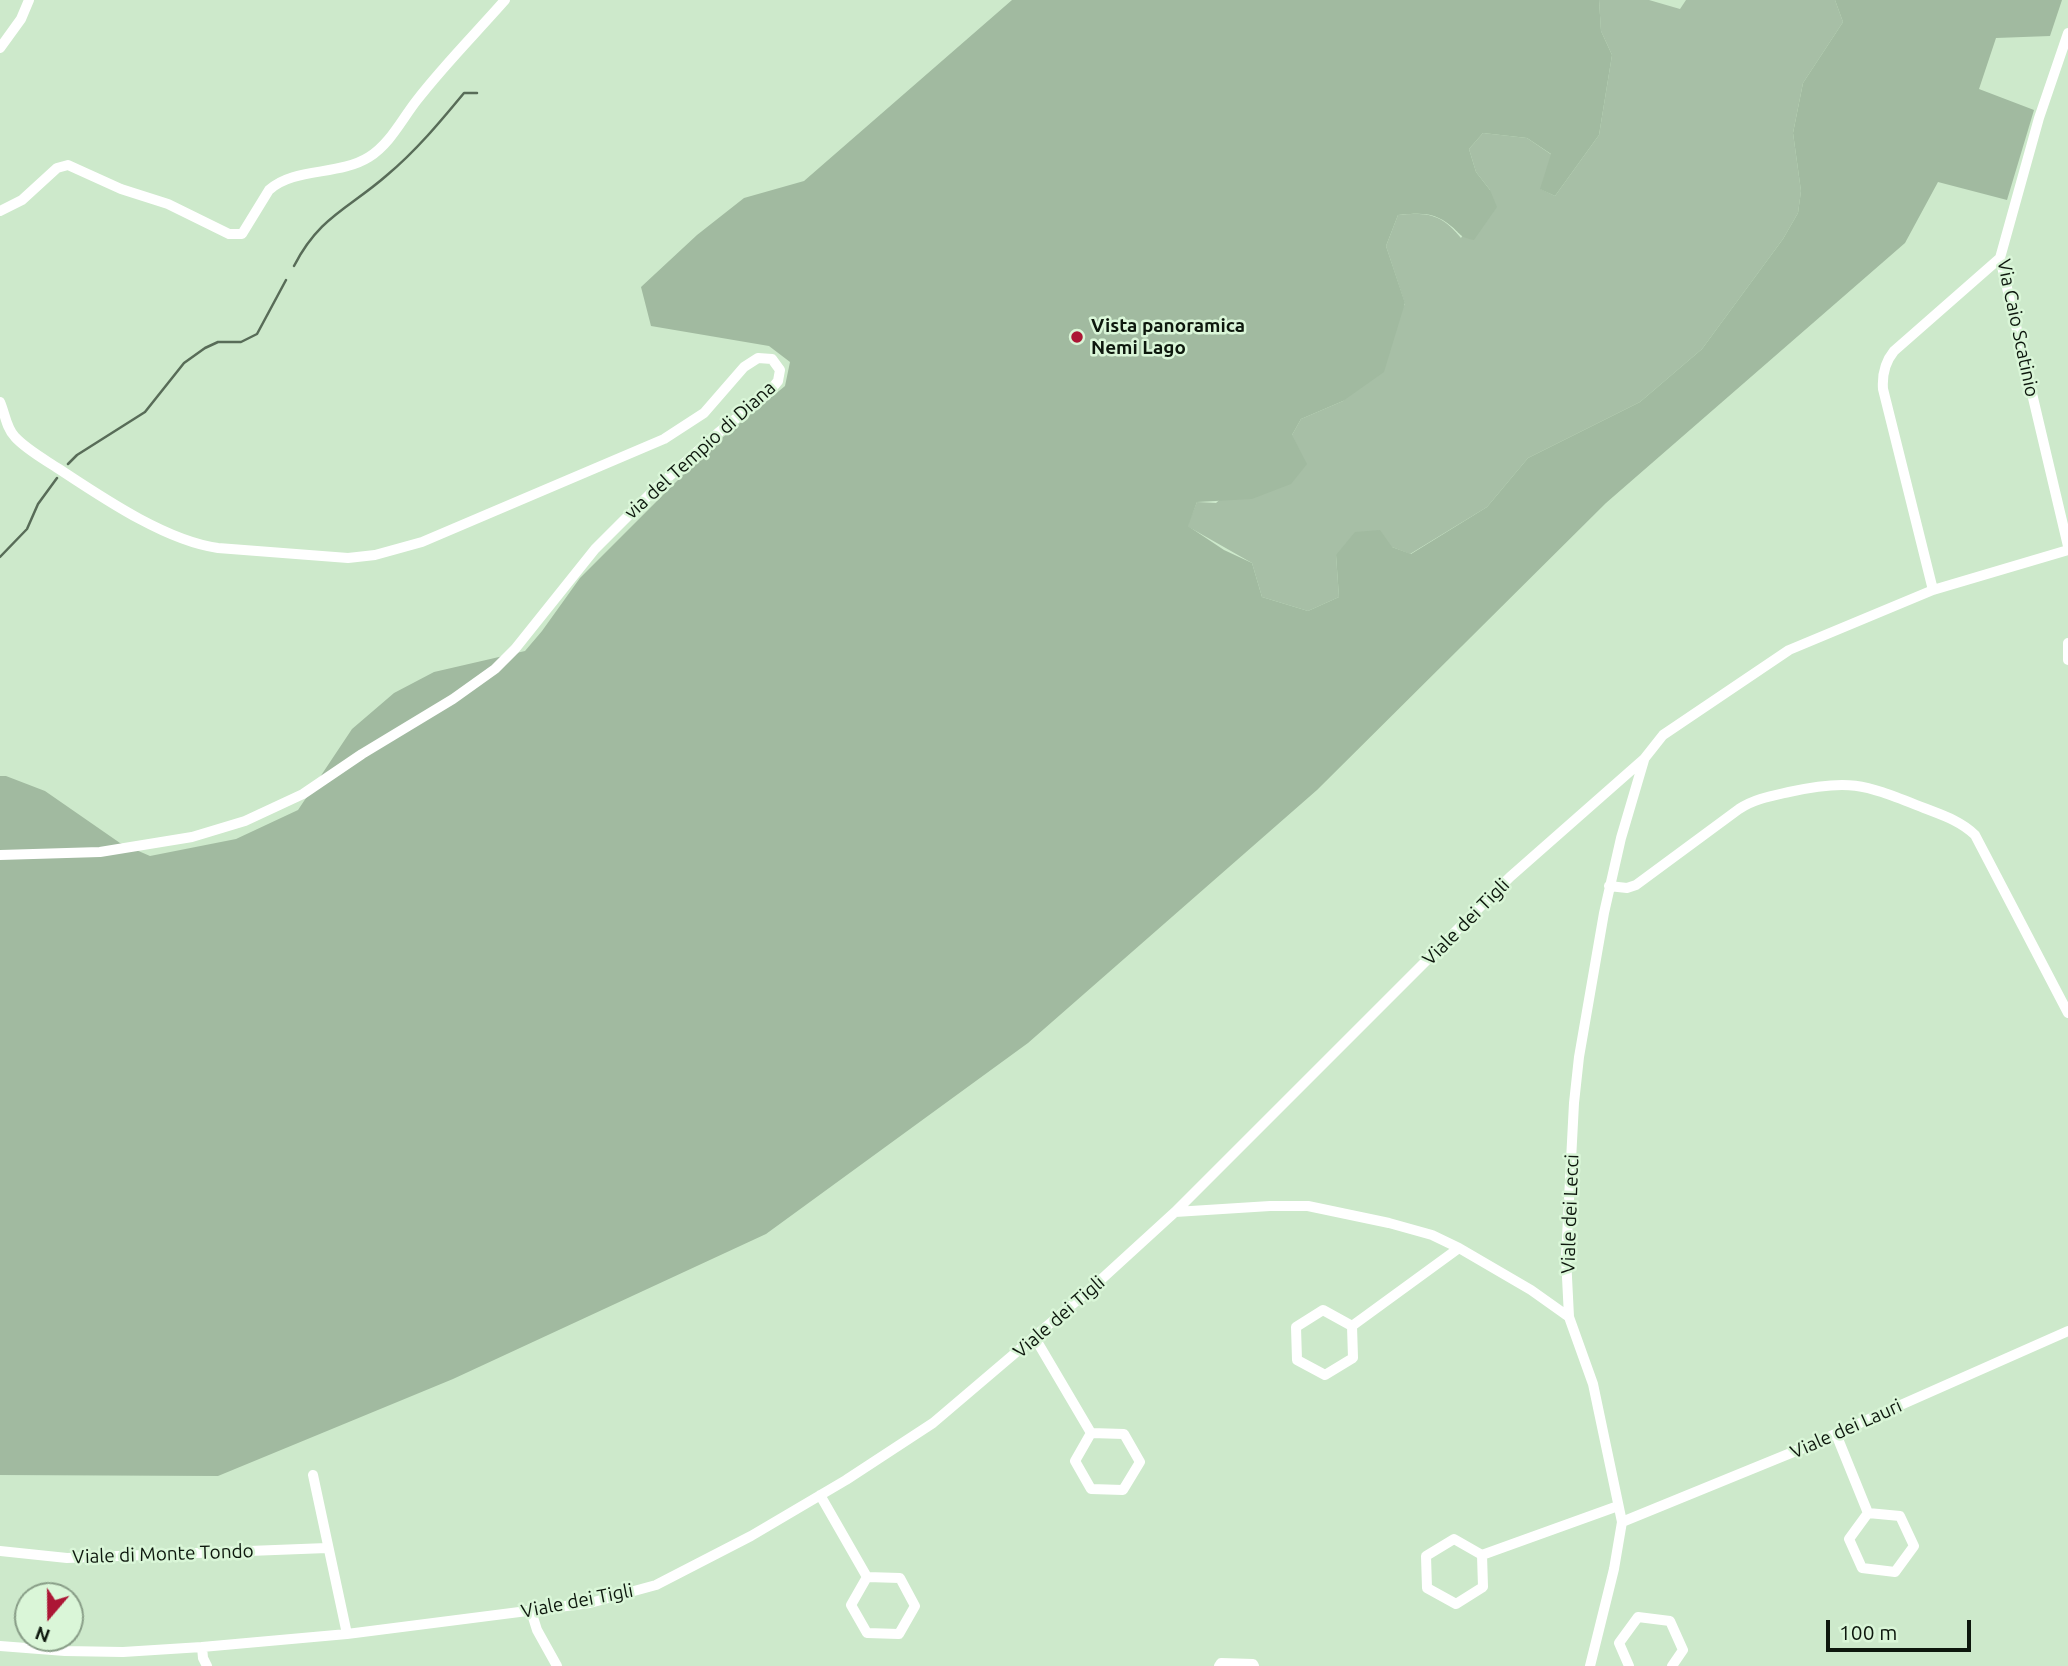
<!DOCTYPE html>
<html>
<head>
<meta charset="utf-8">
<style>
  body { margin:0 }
  #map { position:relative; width:2068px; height:1666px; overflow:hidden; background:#cde9cb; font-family:Ubuntu,sans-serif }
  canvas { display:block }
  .north { position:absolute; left:14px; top:1582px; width:70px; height:70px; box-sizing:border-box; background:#daf6d8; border:2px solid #889d87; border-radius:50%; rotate:200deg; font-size:19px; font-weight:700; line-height:28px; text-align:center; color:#0d170d }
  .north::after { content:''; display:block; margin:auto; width:24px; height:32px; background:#ac1635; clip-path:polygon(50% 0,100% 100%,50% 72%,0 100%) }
  .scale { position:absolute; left:1826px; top:1620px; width:145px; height:32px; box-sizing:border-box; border:4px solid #0d170d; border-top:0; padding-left:9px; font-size:21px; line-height:24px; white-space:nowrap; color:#0d170d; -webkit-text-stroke:5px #daf6d8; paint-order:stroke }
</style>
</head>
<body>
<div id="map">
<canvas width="2068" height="1666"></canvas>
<div class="north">N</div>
<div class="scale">100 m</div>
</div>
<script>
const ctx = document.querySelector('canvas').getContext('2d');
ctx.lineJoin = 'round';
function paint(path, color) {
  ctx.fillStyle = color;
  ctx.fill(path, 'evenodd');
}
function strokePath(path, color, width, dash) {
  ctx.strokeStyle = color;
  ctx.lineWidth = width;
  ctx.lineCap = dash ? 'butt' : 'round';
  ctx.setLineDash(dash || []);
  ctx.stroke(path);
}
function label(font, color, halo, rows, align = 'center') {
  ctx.font = font + ' Ubuntu,sans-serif';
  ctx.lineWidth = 5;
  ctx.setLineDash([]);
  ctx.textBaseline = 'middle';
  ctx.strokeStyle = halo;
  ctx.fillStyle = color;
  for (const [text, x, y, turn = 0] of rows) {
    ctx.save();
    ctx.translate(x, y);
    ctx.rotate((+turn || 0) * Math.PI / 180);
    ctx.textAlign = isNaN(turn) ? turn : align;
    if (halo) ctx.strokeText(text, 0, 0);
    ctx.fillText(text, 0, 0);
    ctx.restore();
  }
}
const green = new Path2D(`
  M 1599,0 L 1649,0 L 1680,9 L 1686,0 L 1835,0 L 1843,22 L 1803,83 L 1793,133 L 1801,191 L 1798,213 L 1783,239 L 1702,349 L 1640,402 L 1528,458 L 1487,507 L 1410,554 L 1392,547 L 1336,555 L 1339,597 L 1308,611 L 1262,597 L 1252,563 L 1187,526 L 1197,502 L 1216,503 L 1292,435 L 1301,419 L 1343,401 L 1405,304 L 1386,246 L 1398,215 C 1428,212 1442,214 1461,238 L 1490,190 L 1476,172 L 1469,149 L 1483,133 L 1527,138 L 1552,155 L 1541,189 L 1555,196 L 1599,135 L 1612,55 L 1601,31 Z`);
const forest = new Path2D(`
  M 1012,0 L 1599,0 L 1601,31 L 1612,55 L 1599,135 L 1555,196 L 1540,189 L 1551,154 L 1527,138 L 1483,133 L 1469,149 L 1476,172 L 1490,190 L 1497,207 L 1474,240 C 1459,237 1462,235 1451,226 C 1434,211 1419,213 1398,215 L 1386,246 L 1405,303 L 1384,372 L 1343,401 L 1301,419 L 1292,435 L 1307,464 L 1291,484 L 1252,499 L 1197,502 L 1188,526 L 1224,550 L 1252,563 L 1262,597 L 1308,611 L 1339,597 L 1336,555 L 1355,532 L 1380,530 L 1392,547 L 1411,554 L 1487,507 L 1528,458 L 1640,402 L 1702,349 L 1783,239 L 1798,213 L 1801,191 L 1793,133 L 1803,83 L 1843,22 L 1835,0 L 2062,0 L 2050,36 L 1996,38 L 1979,89 L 2034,110 L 2007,200 L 1938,182 L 1905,243 L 1606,503 L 1317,790 L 1028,1043 L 766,1234 L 453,1379 L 218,1476 L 0,1475 L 0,776 L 6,776 L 45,791 L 120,843 L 150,856 L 236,839 L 298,810 L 352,729 L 394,693 L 434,672 L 525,651 L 542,631 L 580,578 L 711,447 L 785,386 L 790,362 L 769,346 L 651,326 L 641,287 L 697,235 L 744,198 L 804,181 Z`);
const stream = new Path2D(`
  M 294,266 C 319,217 348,209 386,176 C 416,151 440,122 464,93 L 477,93
  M 68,464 L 77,455 L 145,412 L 184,363 L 205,348 L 218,342 L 241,342 L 257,334 L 286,280
  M 0,557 L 27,529 L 38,504 L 57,478`);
const minor = new Path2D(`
  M 2068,33 L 2039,118 L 2000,258 L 2068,546
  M 0,48 L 21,19 L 29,0
  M 0,211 L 22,200 L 57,168 L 68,165 L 121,189 L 168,204 L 229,234 L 242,234 L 269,190 C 294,167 339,176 369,157 C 390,144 402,119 417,100 C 444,65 476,33 505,0
  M 0,402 C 5,413 6,428 15,437 C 27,450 44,459 59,469 C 103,498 166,541 218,548 L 348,558 L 375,555 L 422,542 L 664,439 L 704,413 L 744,367 L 758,358 L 772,359 L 780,370 L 778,381 L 769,392 L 718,433 L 654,490 L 595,549 L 515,649 L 495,669 L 453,699 L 362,754 L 303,794 L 245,821 L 192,837 L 100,852 L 0,855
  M 1933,590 L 1883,389 C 1882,375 1885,362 1894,351 L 2000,258
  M 2068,643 L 2068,660
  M 1609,886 L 1627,888 L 1636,885 L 1739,809 C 1754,799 1771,796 1789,792 C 1852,778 1865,785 1924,808 C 1942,815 1961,821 1975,835 L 2068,1013
  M 1175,1212 L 1270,1206 L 1308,1206 L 1389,1223 L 1432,1235 L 1459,1248 L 1531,1290 L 1569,1317
  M 1323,1310 L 1352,1326 L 1353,1358 L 1325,1375 L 1297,1360 L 1296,1327 Z
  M 1352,1326 L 1459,1248
  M 1035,1338 L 1091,1433
  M 1091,1433 L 1124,1434 L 1140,1462 L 1123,1490 L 1091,1489 L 1075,1461 Z
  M 1836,1434 L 1868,1513
  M 313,1475 L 347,1634
  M 820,1495 L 867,1577
  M 1868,1513 L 1900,1516 L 1914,1546 L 1895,1572 L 1862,1568 L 1849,1539 Z
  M 1622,1522 L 1808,1446 L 2068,1331
  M 1454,1539 L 1482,1555 L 1483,1587 L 1456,1604 L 1427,1588 L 1426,1556 Z
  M 0,1551 L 67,1558 L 327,1548
  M 1482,1555 L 1618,1506
  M 867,1577 L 900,1578 L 915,1606 L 899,1634 L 867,1633 L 851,1605 Z
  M 531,1611 L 537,1630 L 557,1666
  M 0,1646 L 65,1651 L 123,1652 L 202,1647 L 347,1634 L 590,1603 L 656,1585 L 751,1536 L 846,1480 L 933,1423 L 1094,1286 L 1175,1212 L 1510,877 L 1644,759 L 1663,735 L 1789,650 L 1933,590 L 2068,550
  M 202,1647 L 203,1658 L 207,1666
  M 1219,1666 L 1221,1663 L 1253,1664 L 1254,1666
  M 1590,1666 L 1614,1569 L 1622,1522 L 1593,1384 L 1569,1317 L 1566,1257 L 1574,1103 L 1579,1057 L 1604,913 L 1621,838 L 1644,760
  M 1629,1666 L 1619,1643 L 1638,1617 L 1670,1621 L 1683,1650 L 1672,1666`);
const markers = [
  [1077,337,7,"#ac1635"]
];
const poiNames = [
  ["Vista panoramica",1091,326],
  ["Nemi Lago",1091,348]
];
const streetNames = [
  ["Via Caio Scatinio",2018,328,78],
  ["via del Tempio di Diana",700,450,-42],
  ["Viale dei Tigli",1466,922,-45],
  ["Viale dei Lecci",1570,1214,-88],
  ["Viale dei Tigli",1059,1317,-41],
  ["Viale dei Lauri",1846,1429,-24],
  ["Viale di Monte Tondo",163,1554,-2],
  ["Viale dei Tigli",577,1601,-11]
];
paint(green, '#a7bfa6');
paint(forest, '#a1baa0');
strokePath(stream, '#586c58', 2.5);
strokePath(minor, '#fff', 10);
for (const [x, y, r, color] of markers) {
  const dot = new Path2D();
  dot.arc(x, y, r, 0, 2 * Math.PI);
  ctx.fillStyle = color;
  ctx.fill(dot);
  strokePath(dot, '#daf6d8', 2.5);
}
label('bold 19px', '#0d170d', '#daf6d8', poiNames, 'left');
label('19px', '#0d170d', '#daf6d8', streetNames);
</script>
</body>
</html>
